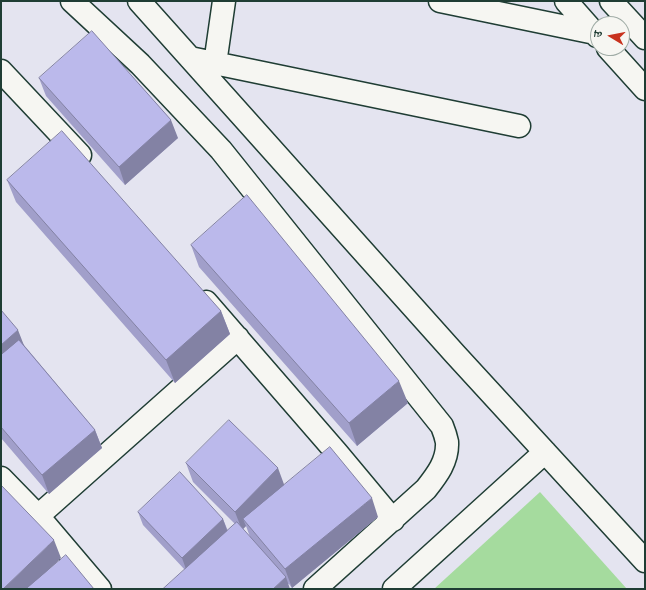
<!DOCTYPE html>
<html>
<head>
<meta charset="utf-8">
<style>
  body { margin:0 }
  #map { position:relative; width:646px; height:590px; overflow:hidden; background:#e4e4f0; font-family:Dekko,"Playpen Sans Deva",sans-serif }
  canvas { display:block }
  .frame { position:absolute; inset:0; border:2px solid #1f3d34; pointer-events:none }
  .north { position:absolute; left:590px; top:16px; width:40px; height:40px; box-sizing:border-box; background:#f6f6f2; border:1px solid #a0aca6; border-radius:50%; rotate:280deg; font-size:11px; font-weight:700; line-height:16px; text-align:center; color:#1f3d34 }
  .north::after { content:''; display:block; margin:auto; width:14px; height:18px; background:#c8321e; clip-path:polygon(50% 0,100% 100%,50% 72%,0 100%) }
</style>
</head>
<body>
<div id="map">
<canvas width="646" height="590"></canvas>
<div class="frame"></div>
<div class="north">उ</div>
</div>
<script>
const ctx = document.querySelector('canvas').getContext('2d');
ctx.lineJoin = 'round';
function paint(path, color) {
  ctx.fillStyle = color;
  ctx.fill(path, 'evenodd');
}
function strokePath(path, color, width, dash) {
  ctx.strokeStyle = color;
  ctx.lineWidth = width;
  ctx.lineCap = dash ? 'butt' : 'round';
  ctx.setLineDash(dash || []);
  ctx.stroke(path);
}
const green = new Path2D(`
  M 540,492 L 627,589 L 434,589 Z`);
const minor = new Path2D(`
  M 72,1 L 140,64 L 221,150 L 442,426 C 444,431 446,437 447,442 C 448,461 437,475 426,489 L 315,589
  M 139,1 L 455,354 L 645,561
  M 440,1 L 595,33
  M 566,1 L 597,36
  M 611,1 L 645,38
  M 608,48 L 645,89
  M 190,58 L 519,126
  M 215,64 L 224,1
  M 1,71 L 80,155
  M 206,302 L 337,453 L 393,520
  M 1,478 L 38,516 L 100,589
  M 38,516 L 238,338
  M 394,589 L 545,452`);
const wall = new Path2D(`
  M 39,78 L 178,138 L 125,185 L 46,96 Z
  M 7,180 L 221,311 L 230,334 L 175,383 L 16,202 Z
  M 191,245 L 408,403 L 357,446 L 199,267 Z
  M 1,310 L 24,345 L 95,430 L 102,448 L 49,494 L 1,438 Z
  M 186,463 L 284,485 L 378,517 L 292,588 L 289,584 L 185,570 L 143,525 L 138,512 L 223,519 L 228,531 L 235,524 L 193,482 ZM 246,526 L 250,537 L 243,529 Z`);
const shadedWall = new Path2D(`
  M 171,120 L 178,138 L 125,185 L 119,167 Z
  M 221,311 L 230,334 L 175,383 L 166,360 Z
  M 18,330 L 25,348 L 1,369 L 1,345 Z
  M 399,381 L 408,403 L 357,446 L 349,423 Z
  M 95,430 L 102,448 L 49,494 L 42,475 Z
  M 278,468 L 285,487 L 243,519 L 246,526 L 242,530 L 235,512 Z
  M 372,498 L 378,517 L 292,588 L 285,569 Z
  M 223,519 L 228,533 L 187,572 L 182,558 Z
  M 54,540 L 61,558 L 29,589 L 3,589 Z
  M 286,577 L 290,589 L 273,589 Z`);
const building = new Path2D(`
  M 92,31 L 171,120 L 119,167 L 39,78 Z
  M 62,131 L 221,311 L 166,360 L 7,180 Z
  M 247,195 L 399,381 L 349,423 L 191,245 Z
  M 1,310 L 18,330 L 1,345 Z
  M 19,340 L 95,430 L 42,475 L 1,427 L 1,355 Z
  M 229,420 L 278,468 L 235,512 L 186,463 Z
  M 330,447 L 372,498 L 285,569 L 243,519 Z
  M 180,472 L 223,519 L 182,558 L 138,512 Z
  M 1,485 L 54,540 L 3,589 L 1,588 Z
  M 237,522 L 286,577 L 273,589 L 163,589 Z
  M 66,555 L 94,589 L 26,589 Z`);
paint(green, '#a5db9e');
strokePath(minor, '#1f3d34', 25);
strokePath(minor, '#f6f6f2', 22);
paint(wall, '#a19fca');
paint(shadedWall, '#8382a4');
paint(building, '#bbb9eb');
strokePath(building, '#8382a4', 1);
</script>
</body>
</html>
